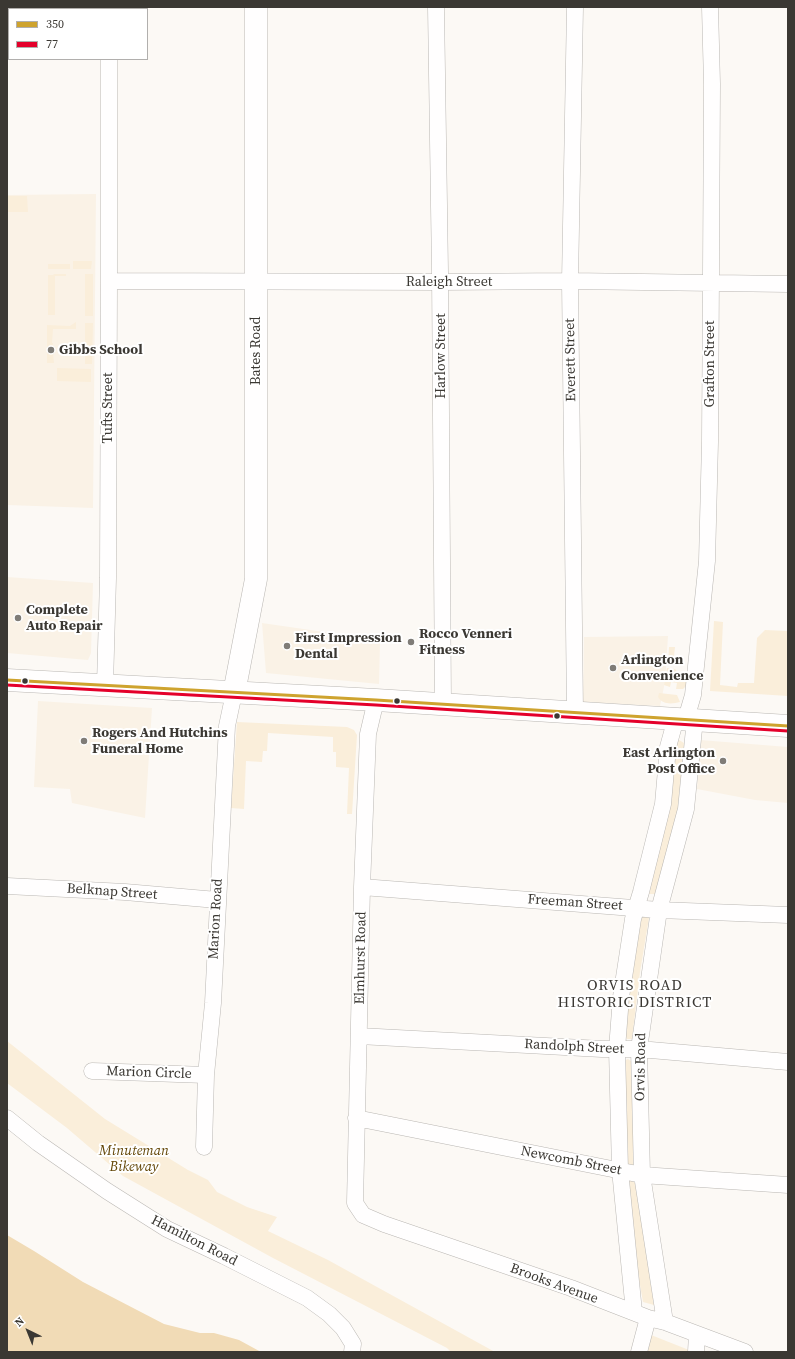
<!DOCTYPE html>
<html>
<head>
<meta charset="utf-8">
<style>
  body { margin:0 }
  #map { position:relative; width:795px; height:1359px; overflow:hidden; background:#fcf9f5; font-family:"Source Serif 4",serif }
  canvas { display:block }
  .frame { position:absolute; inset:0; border:8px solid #3b3833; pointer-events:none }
  .legend { position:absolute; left:8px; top:8px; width:140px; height:52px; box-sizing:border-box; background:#fff; border:1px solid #b1afad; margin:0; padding:5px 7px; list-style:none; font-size:12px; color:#3b3833 }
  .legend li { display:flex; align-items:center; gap:8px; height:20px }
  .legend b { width:20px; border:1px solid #b1afad }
  .north { position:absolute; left:8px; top:1311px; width:40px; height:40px; -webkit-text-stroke:3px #fff; paint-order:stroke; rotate:317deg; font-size:11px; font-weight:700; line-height:16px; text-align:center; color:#3b3833 }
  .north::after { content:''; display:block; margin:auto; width:14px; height:18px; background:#3b3833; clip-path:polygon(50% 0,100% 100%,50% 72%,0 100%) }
</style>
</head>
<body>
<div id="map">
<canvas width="795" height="1359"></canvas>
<div class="frame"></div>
<ul class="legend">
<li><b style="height:5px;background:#cea32e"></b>350</li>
<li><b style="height:5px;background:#e4002b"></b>77</li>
</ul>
<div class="north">N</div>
</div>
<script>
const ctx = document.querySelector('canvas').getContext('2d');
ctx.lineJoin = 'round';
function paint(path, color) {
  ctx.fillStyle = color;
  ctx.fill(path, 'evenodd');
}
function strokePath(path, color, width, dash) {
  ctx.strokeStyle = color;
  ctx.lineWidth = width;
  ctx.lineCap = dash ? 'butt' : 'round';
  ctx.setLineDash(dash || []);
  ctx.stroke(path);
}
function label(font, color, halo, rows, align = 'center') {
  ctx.font = font + ' "Source Serif 4",serif';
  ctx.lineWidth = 4;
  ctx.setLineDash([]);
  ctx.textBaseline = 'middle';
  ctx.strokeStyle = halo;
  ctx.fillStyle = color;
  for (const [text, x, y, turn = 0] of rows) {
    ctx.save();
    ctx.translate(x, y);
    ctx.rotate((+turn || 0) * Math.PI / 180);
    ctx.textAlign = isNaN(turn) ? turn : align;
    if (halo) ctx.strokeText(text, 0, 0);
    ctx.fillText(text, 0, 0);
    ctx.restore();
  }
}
const built = new Path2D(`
  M 17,7 L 79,7 L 71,9 L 17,9 Z
  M 96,194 L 93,508 L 7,505 L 7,195 Z
  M 7,577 L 93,583 L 91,653 L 88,660 L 7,653 Z
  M 262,623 L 338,634 L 338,641 L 380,643 L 379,684 L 266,673 Z
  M 668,636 L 665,682 L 660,706 L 583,702 L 584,637 Z
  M 38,701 L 152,708 L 145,818 L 72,803 L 70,789 L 34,787 Z
  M 700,740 L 788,747 L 788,803 L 755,800 L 697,789 Z`);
const green = new Path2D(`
  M 7,196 L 27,196 L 28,212 L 7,212 Z
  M 73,261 L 92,261 L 91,269 L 73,269 Z
  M 48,264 L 70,264 L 70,269 L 48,269 Z
  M 54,274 L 66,274 L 66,276 L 55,276 L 55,315 L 48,315 L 48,275 L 53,275 Z
  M 85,274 L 93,274 L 93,316 L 85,316 Z
  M 76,322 L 76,329 L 53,329 L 52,343 L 53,343 L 52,354 L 53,354 L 54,363 L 47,363 L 47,325 L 70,326 Z
  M 85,323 L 93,323 L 92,364 L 85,364 Z
  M 57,368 L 91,369 L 91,382 L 57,381 Z
  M 714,621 L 723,622 L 720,685 L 737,687 L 738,683 L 754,683 L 757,638 L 765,630 L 787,631 L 788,696 L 710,691 Z
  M 669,647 L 675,647 L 673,665 L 668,665 Z
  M 667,668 L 675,669 L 688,684 L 683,689 L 676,689 L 677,683 L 671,682 L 670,687 L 664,685 Z
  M 659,693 L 677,695 L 680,702 C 672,704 663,705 658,697 Z
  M 237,722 L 347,727 L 354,730 L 357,735 L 352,814 L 347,814 L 349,768 L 336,767 L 336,752 L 333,752 L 333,737 L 268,733 L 267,751 L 263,751 L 262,762 L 246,761 L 244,809 L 231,808 Z
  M 679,740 L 684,743 L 678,811 L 657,894 L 649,894 L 675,742 Z
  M 644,916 L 649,918 L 640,972 L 632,1039 L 627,1039 L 625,1034 L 626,1015 L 637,931 L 642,918 Z
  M 7,1041 L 105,1119 L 188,1170 L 208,1180 L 217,1192 L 247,1207 L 277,1217 L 268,1231 L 328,1260 L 495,1352 L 451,1352 L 447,1348 L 273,1258 L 123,1176 L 67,1128 L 7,1083 Z
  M 628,1059 L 632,1062 L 634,1166 L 626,1165 L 624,1061 Z
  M 633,1179 L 637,1188 L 654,1305 L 643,1302 L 634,1251 L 628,1181 Z
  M 646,1333 L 689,1350 L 689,1352 L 641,1352 Z`);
const water = new Path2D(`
  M 7,1235 L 34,1251 L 83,1282 L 164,1324 L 200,1333 L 214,1333 L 239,1340 L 261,1352 L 7,1352 Z`);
const street = new Path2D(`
  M 109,7 L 109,9
  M 436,7 L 440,272 L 443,704
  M 109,281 L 440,282 L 570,281 L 788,284
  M 105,685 L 108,578 L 109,281 L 109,59
  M 376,700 L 368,734 L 362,887 L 355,1203 L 363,1215 L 384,1224 L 571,1288 L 648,1318 L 665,1322 L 745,1352
  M 575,712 L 570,281 L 575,7
  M 686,719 L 693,695 L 707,561 L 710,442 L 711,273 L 712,84 L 710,7
  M 7,886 L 125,892 L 217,900
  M 362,887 L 659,910 L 788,915
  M 359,1036 L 602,1049 L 639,1049 L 788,1062
  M 92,1071 L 206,1075
  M 7,1118 L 38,1143 L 107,1191 L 167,1229 L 224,1256 L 307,1298 L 329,1314 L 343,1328 L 353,1344 L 352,1352
  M 356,1118 L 642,1175 L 788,1185
  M 204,1147 L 206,1075 L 213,1003 L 227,726 L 234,693
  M 634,1312 L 620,1170 L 617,1049 L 621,997 L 633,919 L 641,892 L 663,804 L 668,747 L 676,718
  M 665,1322 L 642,1175 L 639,1049 L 659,910 L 686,809 L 695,719
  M 639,1352 L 648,1318
  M 696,1352 L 697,1334`);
const secondary = new Path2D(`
  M 234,693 L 256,579 L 256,7`);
const highway = new Path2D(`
  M 7,680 L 376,700 L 788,726`);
const bus1 = new Path2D(`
  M 7,680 L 376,700 L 788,726`);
const bus2 = new Path2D(`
  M 7,685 L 376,705 L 788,731`);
const markers = [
  [51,350,4,"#7f7c77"],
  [18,618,4,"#7f7c77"],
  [411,642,4,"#7f7c77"],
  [287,646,4,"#7f7c77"],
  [613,668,4,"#7f7c77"],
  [25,681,3.5,"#3b3833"],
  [397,701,3.5,"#3b3833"],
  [557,716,3.5,"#3b3833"],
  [84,741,4,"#7f7c77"],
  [723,761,4,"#7f7c77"]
];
const streetNames = [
  ["Raleigh Street",449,282],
  ["Bates Road",256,351,-90],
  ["Harlow Street",441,356,-90],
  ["Everett Street",571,360,-91],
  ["Grafton Street",710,364,-90],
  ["Tufts Street",108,408,-90],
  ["Belknap Street",112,892,4],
  ["Freeman Street",575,903,4],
  ["Marion Road",216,919,-87],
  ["Elmhurst Road",361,958,-89],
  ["Randolph Street",574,1047,3],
  ["Orvis Road",641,1067,-89],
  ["Marion Circle",149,1073,2],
  ["Newcomb Street",571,1161,11],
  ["Hamilton Road",194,1241,27],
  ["Brooks Avenue",554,1284,20]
];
const poiNames = [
  ["Gibbs School",59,350],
  ["Complete",26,610],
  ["Auto Repair",26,626],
  ["Rocco Venneri",419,634],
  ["Fitness",419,650],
  ["First Impression",295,638],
  ["Dental",295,654],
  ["Arlington",621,660],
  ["Convenience",621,676],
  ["Rogers And Hutchins",92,733],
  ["Funeral Home",92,749],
  ["East Arlington",715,753,"right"],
  ["Post Office",715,769,"right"]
];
const parkNames = [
  ["Minuteman",134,1151],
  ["Bikeway",134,1167]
];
const neighbourhoodNames = [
  ["ORVIS ROAD",635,986],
  ["HISTORIC DISTRICT",635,1003]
];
paint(built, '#faf2e6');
paint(green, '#faeeda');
paint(water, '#f1dbb6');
strokePath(street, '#bab7b3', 17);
strokePath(secondary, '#bab7b3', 23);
strokePath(highway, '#bab7b3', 23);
strokePath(street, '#fffefe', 16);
strokePath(secondary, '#fffefe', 22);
strokePath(highway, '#fffefe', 22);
strokePath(bus1, '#cea32e', 3);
strokePath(bus2, '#e4002b', 3);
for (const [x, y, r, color] of markers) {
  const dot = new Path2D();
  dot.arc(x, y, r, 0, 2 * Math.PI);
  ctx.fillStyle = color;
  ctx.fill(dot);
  strokePath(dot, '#fff', 1.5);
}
label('14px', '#3b3833', '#fff', streetNames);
label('bold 14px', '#3b3833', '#fff', poiNames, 'left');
label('italic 14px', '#644708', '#fff', parkNames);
ctx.letterSpacing = '1px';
label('15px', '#3b3833', '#fff', neighbourhoodNames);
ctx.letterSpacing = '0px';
</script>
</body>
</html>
